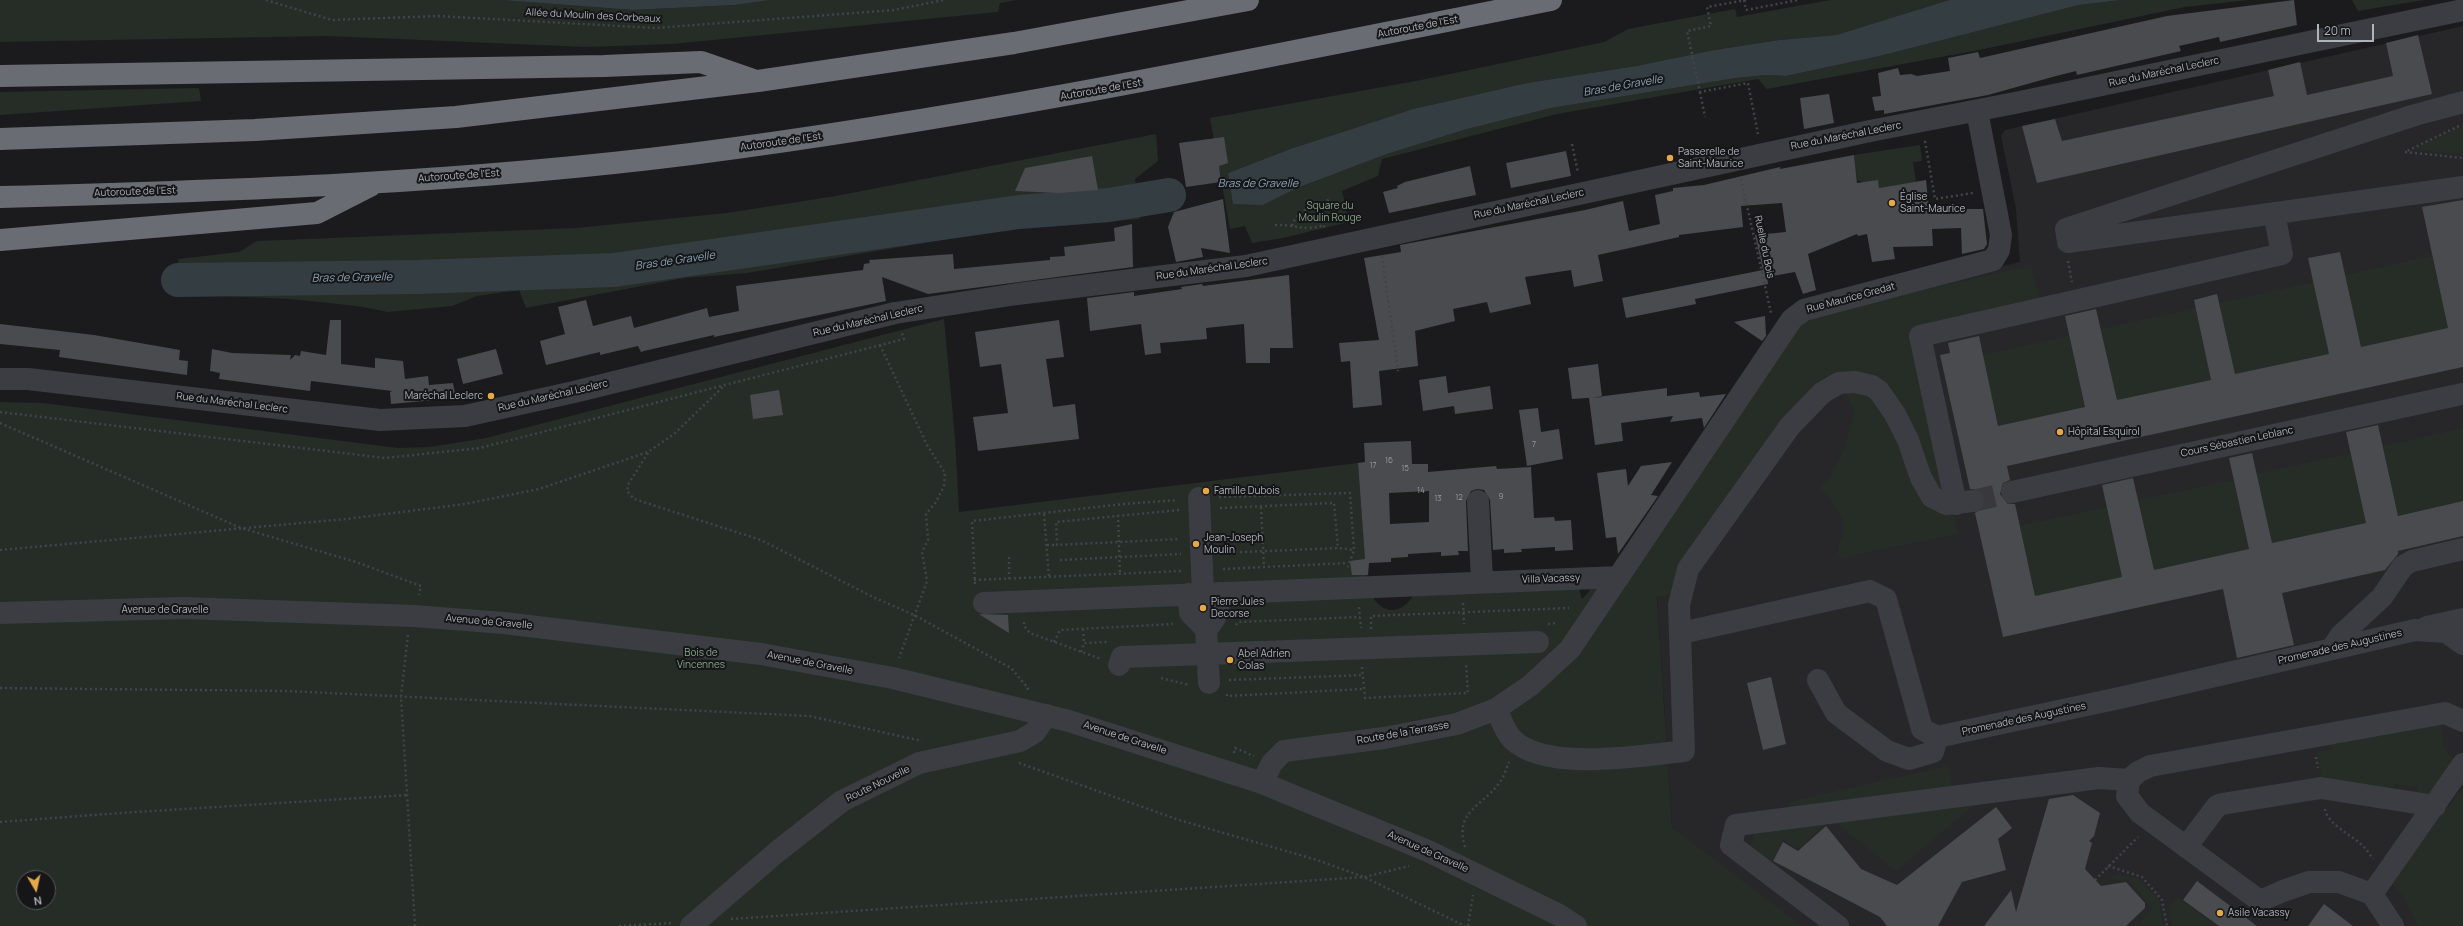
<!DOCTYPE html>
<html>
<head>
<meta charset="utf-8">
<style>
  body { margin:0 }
  #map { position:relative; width:2463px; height:926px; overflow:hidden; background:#1b1b1d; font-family:Manrope,sans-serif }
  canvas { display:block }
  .north { position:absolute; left:16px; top:870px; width:40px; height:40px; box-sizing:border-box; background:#161618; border:1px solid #535559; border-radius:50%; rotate:171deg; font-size:11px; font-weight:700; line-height:16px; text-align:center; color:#afb3bb }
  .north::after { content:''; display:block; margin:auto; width:14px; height:18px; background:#e5a94b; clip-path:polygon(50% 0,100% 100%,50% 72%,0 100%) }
  .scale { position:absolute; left:2317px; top:24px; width:57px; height:18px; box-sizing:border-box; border:2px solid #afb3bb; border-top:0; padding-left:5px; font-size:12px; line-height:14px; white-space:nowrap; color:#afb3bb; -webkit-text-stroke:3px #161618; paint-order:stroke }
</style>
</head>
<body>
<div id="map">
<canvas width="2463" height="926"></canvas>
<div class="north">N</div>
<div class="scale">20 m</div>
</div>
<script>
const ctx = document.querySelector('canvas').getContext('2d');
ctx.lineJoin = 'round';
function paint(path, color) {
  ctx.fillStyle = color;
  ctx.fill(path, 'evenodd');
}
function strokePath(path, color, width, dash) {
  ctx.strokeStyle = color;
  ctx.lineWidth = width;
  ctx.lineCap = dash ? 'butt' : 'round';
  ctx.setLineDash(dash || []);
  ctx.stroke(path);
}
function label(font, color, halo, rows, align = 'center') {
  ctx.font = font + ' Manrope,sans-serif';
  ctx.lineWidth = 4;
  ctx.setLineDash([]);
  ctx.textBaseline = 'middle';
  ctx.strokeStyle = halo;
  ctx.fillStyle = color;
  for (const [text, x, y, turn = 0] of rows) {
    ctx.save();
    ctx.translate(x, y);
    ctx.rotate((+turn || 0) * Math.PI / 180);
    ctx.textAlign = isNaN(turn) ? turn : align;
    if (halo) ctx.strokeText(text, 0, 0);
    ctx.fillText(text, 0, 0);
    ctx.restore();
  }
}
const built = new Path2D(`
  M 2463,26 L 2463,926 L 1800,926 L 1672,827 L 1654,548 L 1814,314 L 2020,262 L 2016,209 L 2001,136 L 2005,130 Z`);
const green = new Path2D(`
  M 0,0 L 501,0 L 633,10 L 735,5 L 771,0 L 1017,0 L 1000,3 L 998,12 L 672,44 L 586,47 L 327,36 L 0,42 Z
  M 1830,0 L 1949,0 L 1836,35 L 1779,40 L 1714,50 L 1636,66 L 1527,83 L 1413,109 L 1290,149 L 1228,173 L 1263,205 L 1297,188 L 1387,154 L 1464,130 L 1551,108 L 1736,78 L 1767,75 L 1786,76 L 1880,56 L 2079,5 L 2121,0 L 2249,0 L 2185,7 L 1979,50 L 1767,89 L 1758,79 L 1557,114 L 1382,159 L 1378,176 L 1342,191 L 1349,222 L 1283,238 L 1252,243 L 1245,226 L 1230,229 L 1210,118 L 1416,81 L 1604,42 L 1628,29 L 1735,9 L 1737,17 Z
  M 2352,0 L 2424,0 L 2358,11 Z
  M 199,88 L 201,101 L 0,115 L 0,92 Z
  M 2463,125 L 2463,155 L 2419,150 L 2417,148 Z
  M 1156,134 L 1158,161 L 1135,179 L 1140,219 L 1001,230 L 747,273 L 684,278 L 526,308 L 519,290 L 477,296 L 452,306 L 388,312 L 357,306 L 291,299 L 179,294 L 178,259 L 239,252 L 257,241 L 576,228 L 727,213 L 836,196 Z
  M 1920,145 L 1922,161 L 1913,162 L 1916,182 L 1879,188 L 1857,180 L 1854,155 Z
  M 2432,256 L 2448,328 L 2361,347 L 2345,275 Z
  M 2031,266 L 2041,304 L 1915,334 L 1958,534 L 1840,558 C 1835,544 1843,541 1843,528 C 1844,513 1829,499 1820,488 L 1831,475 L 1845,448 L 1854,411 L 1844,388 L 1826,381 L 1678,592 L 1657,597 L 1672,827 L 1802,926 L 0,926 L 0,402 L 43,403 L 398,448 L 430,447 L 486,438 L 944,319 L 955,438 L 959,512 L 1358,463 L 1367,581 C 1372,609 1397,623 1414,594 L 1579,589 L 1582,599 L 1592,588 L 1613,586 L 1792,319 ZM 24,878 L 48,878 L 48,902 L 24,902 Z
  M 2314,282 L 2329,354 L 2235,374 L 2219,303 Z
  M 2196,308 L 2211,380 L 2117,400 L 2101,329 Z
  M 2069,336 L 2085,407 L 1998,426 L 1983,355 Z
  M 2463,428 L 2463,501 L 2398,516 L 2383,446 Z
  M 2351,453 L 2366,523 L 2272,543 L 2256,474 Z
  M 2233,480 L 2249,549 L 2154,570 L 2138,500 Z
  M 2107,507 L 2122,577 L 2035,596 L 2019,526 Z
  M 2440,719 L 2444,747 L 2455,763 L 2436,795 L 2416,796 L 2417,787 L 2394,784 L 2392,792 L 2322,782 L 2317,752 L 2331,749 L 2332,739 Z
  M 1948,766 L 1953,790 L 1805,811 L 1803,805 L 1789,807 L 1788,802 Z
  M 2463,788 L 2463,926 L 2418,926 L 2403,896 L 2391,882 Z
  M 1977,802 L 1896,871 L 1833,820 Z
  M 1823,822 L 1826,824 L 1798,849 L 1783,840 L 1770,865 L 1750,849 L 1753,836 L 1759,831 Z
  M 2116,875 L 2138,878 L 2159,900 L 2163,926 L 2137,926 L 2152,908 L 2129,880 L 2109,879 Z
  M 2177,897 L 2182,901 L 2217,926 L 2172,926 L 2169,908 Z`);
const water = new Path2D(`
  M 501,0 L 771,0 L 735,5 L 633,10 Z
  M 1949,0 L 2121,0 L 2079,5 L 1880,56 L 1786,76 L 1767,75 L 1736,78 L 1551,108 L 1464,130 L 1387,154 L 1297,188 L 1263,205 L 1233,204 L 1228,173 L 1290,149 L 1413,109 L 1527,83 L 1636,66 L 1714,50 L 1779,40 L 1836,35 Z`);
const river = new Path2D(`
  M 178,280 L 418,277 L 614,270 L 1019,212 L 1109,205 L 1169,195`);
const building = new Path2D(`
  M 2294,0 L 2297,25 L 2220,42 L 2219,37 L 2179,46 L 2181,51 L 2077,75 L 2076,71 L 2056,76 L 1988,95 L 1884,114 L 1884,110 L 1875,111 L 1872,97 L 1881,96 L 1878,73 L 1898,68 L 1900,75 L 1911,74 L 1917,76 L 1950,71 L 1948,58 L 1978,52 L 1980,58 L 2167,16 Z
  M 2418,35 L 2432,94 L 2037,183 L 2022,126 L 2055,119 L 2062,141 L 2274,96 L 2268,70 L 2300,62 L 2307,95 L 2393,76 L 2386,43 Z
  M 1829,94 L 1834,123 L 1804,129 L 1800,98 Z
  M 1224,137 L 1228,163 L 1219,166 L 1221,182 L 1186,187 L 1179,143 Z
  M 1566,151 L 1571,176 L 1511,188 L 1506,163 Z
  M 1854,155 L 1857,183 L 1878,180 L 1879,188 L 1926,180 L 1929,209 L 1983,209 L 1987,244 L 1984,249 L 1962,254 L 1961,228 L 1932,229 L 1933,246 L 1893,247 L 1895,259 L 1872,262 L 1867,234 L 1858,236 L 1857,234 L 1808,254 L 1816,290 L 1803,294 L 1795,272 L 1767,277 L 1768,284 L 1695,299 L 1696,304 L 1626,318 L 1622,298 L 1763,270 L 1755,235 L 1786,232 L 1782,203 L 1741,206 L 1743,227 L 1679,235 L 1679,237 L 1598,255 L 1603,281 L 1574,287 L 1571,270 L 1525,277 L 1531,304 L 1490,313 L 1487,302 L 1453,309 L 1455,321 L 1415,331 L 1418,366 L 1379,371 L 1382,405 L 1353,408 L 1350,361 L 1341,362 L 1339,343 L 1379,340 L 1364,258 L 1401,252 L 1400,245 L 1585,210 L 1623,201 L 1629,231 L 1660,224 L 1655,195 L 1673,191 L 1673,188 L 1704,185 L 1780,167 L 1780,169 Z
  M 1092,156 L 1098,190 L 1059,193 L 1015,191 L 1025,168 Z
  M 1470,166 L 1476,195 L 1389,213 L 1383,192 L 1398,188 L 1397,186 L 1405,182 Z
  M 1223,199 L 1230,253 L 1201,248 L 1203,257 L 1176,262 L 1168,227 L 1174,212 Z
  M 2463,200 L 2463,367 L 2007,466 L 2010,480 L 2003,483 L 2000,494 L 2008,504 L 2015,504 L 2035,596 L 2122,577 L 2102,485 L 2133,478 L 2154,570 L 2249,549 L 2229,458 L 2252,453 L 2272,543 L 2366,523 L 2346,432 L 2378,425 L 2398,516 L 2463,501 L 2463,536 L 2398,551 L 2398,554 L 2385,570 L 2282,593 L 2294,645 L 2237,658 L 2223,589 L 2003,637 L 1975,513 L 1984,506 L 1985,499 L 1978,490 L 1970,489 L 1940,355 L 1950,353 L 1948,343 L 1979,336 L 1998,426 L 2085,407 L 2065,316 L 2096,309 L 2117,400 L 2211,380 L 2194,300 L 2217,294 L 2235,374 L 2329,354 L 2308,258 L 2340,252 L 2361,347 L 2448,328 L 2422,207 Z
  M 1132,224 L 1133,267 L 928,294 L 882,277 L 886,301 L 714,337 L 714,335 L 644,351 L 641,352 L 638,346 L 600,355 L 600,352 L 546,365 L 540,341 L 565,334 L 558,307 L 586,300 L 593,326 L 631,316 L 634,328 L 707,308 L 709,317 L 739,311 L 736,286 L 863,270 L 864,264 L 870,263 L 869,260 L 953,254 L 954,269 L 1050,260 L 1050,257 L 1065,256 L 1064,247 L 1115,241 L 1114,228 Z
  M 1289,275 L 1293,348 L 1270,348 L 1270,363 L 1246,363 L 1244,324 L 1206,328 L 1207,339 L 1160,343 L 1161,353 L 1145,355 L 1141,324 L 1090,331 L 1087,298 L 1134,292 L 1134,296 L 1182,289 L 1181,287 L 1202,284 L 1203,286 Z
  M 1765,316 L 1766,336 L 1762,341 L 1734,322 Z
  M 330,320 L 341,320 L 341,364 L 375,368 L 375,358 L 403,361 L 405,379 L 428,376 L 429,385 L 453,383 L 456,398 L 391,404 L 390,392 L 392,391 L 311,381 L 310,391 L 219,379 L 220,373 L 210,371 L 212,349 L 232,353 L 291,355 L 290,360 L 295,355 L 300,356 L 301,351 L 326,355 Z
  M 1059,320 L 1064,357 L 1046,359 L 1053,407 L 1075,404 L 1079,439 L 978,451 L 973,417 L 1008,413 L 1001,364 L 980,367 L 975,332 Z
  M 0,324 L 94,335 L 180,350 L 179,360 L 188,361 L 187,375 L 59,357 L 60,350 L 0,344 Z
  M 496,349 L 503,374 L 463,384 L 457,359 Z
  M 1598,364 L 1602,397 L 1572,399 L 1568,368 Z
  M 1446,376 L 1448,393 L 1490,386 L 1493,409 L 1455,414 L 1454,406 L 1423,411 L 1419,380 Z
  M 1667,388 L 1667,396 L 1699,392 L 1700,397 L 1726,394 L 1704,428 L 1702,418 L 1670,422 L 1673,416 L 1621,423 L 1623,441 L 1595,445 L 1589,398 Z
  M 779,390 L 783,415 L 753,419 L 750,395 Z
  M 1538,408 L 1541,432 L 1559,429 L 1563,459 L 1527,466 L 1519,410 Z
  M 1411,441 L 1412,464 L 1428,464 L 1428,472 L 1496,466 L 1497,469 L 1531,467 L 1534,518 L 1554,517 L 1555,521 L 1571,520 L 1573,550 L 1555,551 L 1555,547 L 1521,549 L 1522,552 L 1504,553 L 1504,549 L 1493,550 L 1490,500 L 1484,490 L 1477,489 L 1471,491 L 1466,501 L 1468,551 L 1458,551 L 1459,555 L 1441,556 L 1441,552 L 1408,554 L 1408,557 L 1391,558 L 1391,562 L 1369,563 L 1368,575 L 1352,575 L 1350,561 L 1365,559 L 1358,463 L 1365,462 L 1364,443 ZM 1429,491 L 1429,522 L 1390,524 L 1389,493 Z
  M 1672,462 L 1651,495 L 1658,496 L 1618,554 L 1616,537 L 1606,538 L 1597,473 L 1626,469 L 1628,486 L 1641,466 Z
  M 979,614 L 1008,615 L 1009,633 L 996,625 Z
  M 1771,677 L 1786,744 L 1763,750 L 1747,683 Z
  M 2073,795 L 2100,813 L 2094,836 L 2089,841 L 2092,843 L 2085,869 L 2101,886 L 2126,882 L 2145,903 L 2145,908 L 2126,926 L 1984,926 L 2011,890 L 2016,912 L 2049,799 Z
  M 1996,807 L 2012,828 L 1998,839 L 2006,870 L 1962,882 L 1938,926 L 1887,926 L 1880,917 L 1773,861 L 1783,842 L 1798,851 L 1826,826 L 1861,869 L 1897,885 Z
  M 2197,881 L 2257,926 L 2219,926 L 2183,900 Z
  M 2324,904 L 2353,926 L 2308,926 Z`);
const minorTunnel = new Path2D(`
  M 1973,501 L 2012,492`);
const path = new Path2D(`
  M 266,0 L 332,20 L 437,16 L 656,28 L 894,10 L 944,0
  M 1746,0 L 1707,7 L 1711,26 L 1687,31 L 1700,92 L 1748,83 L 1758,134
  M 1746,10 L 1798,0
  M 1700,92 L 1705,117
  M 2459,126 L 2405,152 L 2463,158
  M 1925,141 L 1935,199 L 1973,193
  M 1572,144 L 1578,173
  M 1741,179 L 1771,313
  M 1275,225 C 1296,224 1302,232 1324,225 L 1324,228
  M 1292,226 C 1299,205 1317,209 1331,198
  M 1382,256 L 1398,371
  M 2068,261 L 2072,282
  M 880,345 L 927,445 L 945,473 L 944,486 L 936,502 L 926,514 L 928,540 L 922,552 L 927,581 L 899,658
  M 0,412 L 385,458 L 480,448 L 904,339 L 902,333
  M 0,423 L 241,528 L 356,562 L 421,586 L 419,595
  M 648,453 L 629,483 L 627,491 L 634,499 L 761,540 L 873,597 L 914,615 L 1011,668 L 1028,688 L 1027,691
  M 1219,497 L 1350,493 L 1354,550 L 1348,567
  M 1261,507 L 1264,567
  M 1220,508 L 1334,503 L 1338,548
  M 1179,510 L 1056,522 L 1057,545 L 1180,539
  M 1044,514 L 1049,577
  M 1118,515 L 1120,575
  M 1047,545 L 1057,545
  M 0,550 L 346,519 L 465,504 L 539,489 L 648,452 L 674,434 L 725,385
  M 1220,553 L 1338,548 L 1354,550
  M 1009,557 L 1009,580
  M 1060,560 L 1181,554
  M 1223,569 L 1348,563
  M 974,580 L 1182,571
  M 975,584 L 972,521 L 1124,504 L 1178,500
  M 1463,603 L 1464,624
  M 1359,607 L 1361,628
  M 1024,622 L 1024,626 L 1030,633 L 1101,659
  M 1548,624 L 1556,623
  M 1236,625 L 1238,622 L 1360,617
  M 1083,629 L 1084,643
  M 1371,629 L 1371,616 L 1569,608
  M 408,635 L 401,696 L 415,926
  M 1054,642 L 1060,630 L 1173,624
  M 1081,652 L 1084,643 L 1107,642
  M 1362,667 L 1365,698 L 1468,693 L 1466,665
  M 1161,678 L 1189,685
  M 1229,680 L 1363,675
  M 0,688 L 287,691 L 809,716 L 922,741
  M 1227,694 L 1227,696 L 1363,689
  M 1234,753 L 1235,748 L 1254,756
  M 2316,757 L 2318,768
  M 1019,763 L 1179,820 L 1317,860 L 1364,877 L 1465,926
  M 2325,809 C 2328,825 2352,835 2363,846 C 2367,850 2370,855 2373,859
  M 0,822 L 120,813 L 408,795
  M 1465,847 C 1454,811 1482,807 1500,782 C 1504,777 1506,768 1509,762
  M 2108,866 L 2142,877 L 2162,900 L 2167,926
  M 2095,880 L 2138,837
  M 731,919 L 1364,877 L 1409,866
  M 619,926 L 672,923
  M 1468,926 L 1473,895`);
const minor = new Path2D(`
  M 2463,102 L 2415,115 L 2066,229 L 2068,242 L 2463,187
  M 0,379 L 28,379 L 380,420 L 465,416 L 574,392 L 895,313 L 1017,294 L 1246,266 L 1870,131 L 2015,103 L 2463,10
  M 2012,492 L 2462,394
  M 1199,498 L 1203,594
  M 1478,501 L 1482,581
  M 1956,504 L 1920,336 L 2282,254 L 2274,213
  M 1189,594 L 1190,613 L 1206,629
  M 984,603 L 1619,577
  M 0,613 L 184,608 L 414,616 L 504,623 L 761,654 L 893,678 L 1069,721 L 1262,783 L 1428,851 L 1559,915 L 1576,926
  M 2427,627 L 2463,619
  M 1681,633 L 1870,591 L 1886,599 L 1922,729 L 1937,737 L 2124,697 L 2415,630 L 2446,632 L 2463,644
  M 2332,648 L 2341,635 L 2382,597 L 2403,566 L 2412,561 L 2463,549
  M 1119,665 L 1122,657 L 1538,642
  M 1818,680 L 1836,713 L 1887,751 L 1909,759 L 1933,752 L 1937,737
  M 1209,683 L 1206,629 C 1218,618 1219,609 1219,593
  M 1496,709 C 1501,718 1505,732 1512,739 C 1545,772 1641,756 1684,751 L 1679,605 L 1688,569 L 1790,426 L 1822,393 L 1839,383 L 1855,382 L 1872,386 L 1879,391 L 1895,414 L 1908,440 L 1921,478 L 1932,497 L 1946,504 L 1973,501
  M 1262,783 L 1272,763 L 1284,751 L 1384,738 L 1457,724 L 1496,709 L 1531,685 L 1570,649 L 1792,319 L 1804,310 L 1993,260 L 1999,250 L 2001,235 L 1977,111
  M 2186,847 L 2217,806 L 2222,804 L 2321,788 L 2435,806
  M 2372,894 L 2463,764
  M 691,926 L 778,851 L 842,801 L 919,763 L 1020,741 L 1035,732 L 1047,715
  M 1838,926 L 1731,845 L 1736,825 L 2099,778 L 2129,780
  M 2393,926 L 2372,894 L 2339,882 L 2309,882 L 2283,891 L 2260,901 L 2140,813 L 2127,796 L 2129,780 L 2138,772 L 2150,766 L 2445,713 L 2463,721`);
const highway = new Path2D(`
  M 0,76 L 604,66 L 701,62 L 753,80
  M 0,139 L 255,130 L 456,117 L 758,81 L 1014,43 L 1248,0
  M 0,197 C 230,191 462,183 691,154 C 980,117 1265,57 1551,0
  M 0,240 L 317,213 L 370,186`);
const pathBridge = new Path2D(`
  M 1744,0 L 1746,10`);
const markers = [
  [1670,158,4,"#e5a94b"],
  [1892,203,4,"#e5a94b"],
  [491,396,4,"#e5a94b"],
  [2060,432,4,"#e5a94b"],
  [1206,491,4,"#e5a94b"],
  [1196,544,4,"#e5a94b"],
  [1203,608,4,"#e5a94b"],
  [1230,660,4,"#e5a94b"],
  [2220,913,4,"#e5a94b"]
];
const numberNames = [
  ["7",1534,445],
  ["16",1389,461],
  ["17",1373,466],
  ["15",1405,469],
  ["14",1421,491],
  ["9",1501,497],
  ["12",1459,498],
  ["13",1438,499]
];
const streetNames = [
  ["Allée du Moulin des Corbeaux",593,16,3],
  ["Autoroute de l’Est",1418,27,-11],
  ["Rue du Maréchal Leclerc",2164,72,-12],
  ["Autoroute de l’Est",1101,90,-10],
  ["Rue du Maréchal Leclerc",1846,136,-11],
  ["Autoroute de l’Est",781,142,-8],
  ["Autoroute de l’Est",459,176,-4],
  ["Autoroute de l’Est",135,192,-2],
  ["Rue du Maréchal Leclerc",1529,204,-12],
  ["Ruelle du Bois",1764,247,78],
  ["Rue du Maréchal Leclerc",1212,269,-8],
  ["Rue Maurice Gredat",1851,298,-15],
  ["Rue du Maréchal Leclerc",868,321,-13],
  ["Rue du Maréchal Leclerc",553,396,-13],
  ["Rue du Maréchal Leclerc",232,403,7],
  ["Cours Sébastien Leblanc",2237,442,-12],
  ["Villa Vacassy",1551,579,-2],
  ["Avenue de Gravelle",165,610],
  ["Avenue de Gravelle",489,622,5],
  ["Promenade des Augustines",2340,647,-13],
  ["Avenue de Gravelle",810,663,11],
  ["Promenade des Augustines",2024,719,-12],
  ["Route de la Terrasse",1403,733,-10],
  ["Avenue de Gravelle",1125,738,18],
  ["Route Nouvelle",878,784,-26],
  ["Avenue de Gravelle",1428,852,24]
];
const poiNames = [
  ["Passerelle de",1678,152],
  ["Saint-Maurice",1678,164],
  ["Église",1900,197],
  ["Saint-Maurice",1900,209],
  ["Maréchal Leclerc",483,396,"right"],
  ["Hôpital Esquirol",2068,432],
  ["Famille Dubois",1214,491],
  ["Jean-Joseph",1204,538],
  ["Moulin",1204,550],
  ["Pierre Jules",1211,602],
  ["Decorse",1211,614],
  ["Abel Adrien",1238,654],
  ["Colas",1238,666],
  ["Asile Vacassy",2228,913]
];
const parkNames = [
  ["Square du",1330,206],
  ["Moulin Rouge",1330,218],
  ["Bois de",701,653],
  ["Vincennes",701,665]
];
const waterNames = [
  ["Bras de Gravelle",1623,86,-10],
  ["Bras de Gravelle",1258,184],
  ["Bras de Gravelle",675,261,-8],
  ["Bras de Gravelle",352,278,-1]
];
paint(built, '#27272a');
paint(green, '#252d26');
paint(water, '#343d42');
strokePath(river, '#343d42', 34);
paint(building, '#4a4b4f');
strokePath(minorTunnel, '#39393d', 22, [22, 11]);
strokePath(path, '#424449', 2.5, [2, 3]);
strokePath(minor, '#3c3d42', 22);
strokePath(highway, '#696c72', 22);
strokePath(pathBridge, '#424449', 2.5, [2, 3]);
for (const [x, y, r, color] of markers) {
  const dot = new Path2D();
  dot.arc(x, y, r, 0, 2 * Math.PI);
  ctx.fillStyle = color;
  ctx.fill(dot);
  strokePath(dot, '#161618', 1.5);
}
label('8px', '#9699a0', null, numberNames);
label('10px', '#afb3bb', '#161618', streetNames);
label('10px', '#afb3bb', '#161618', poiNames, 'left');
label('10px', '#87a588', '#161618', parkNames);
label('italic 11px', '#89a2b3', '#161618', waterNames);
</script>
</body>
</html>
